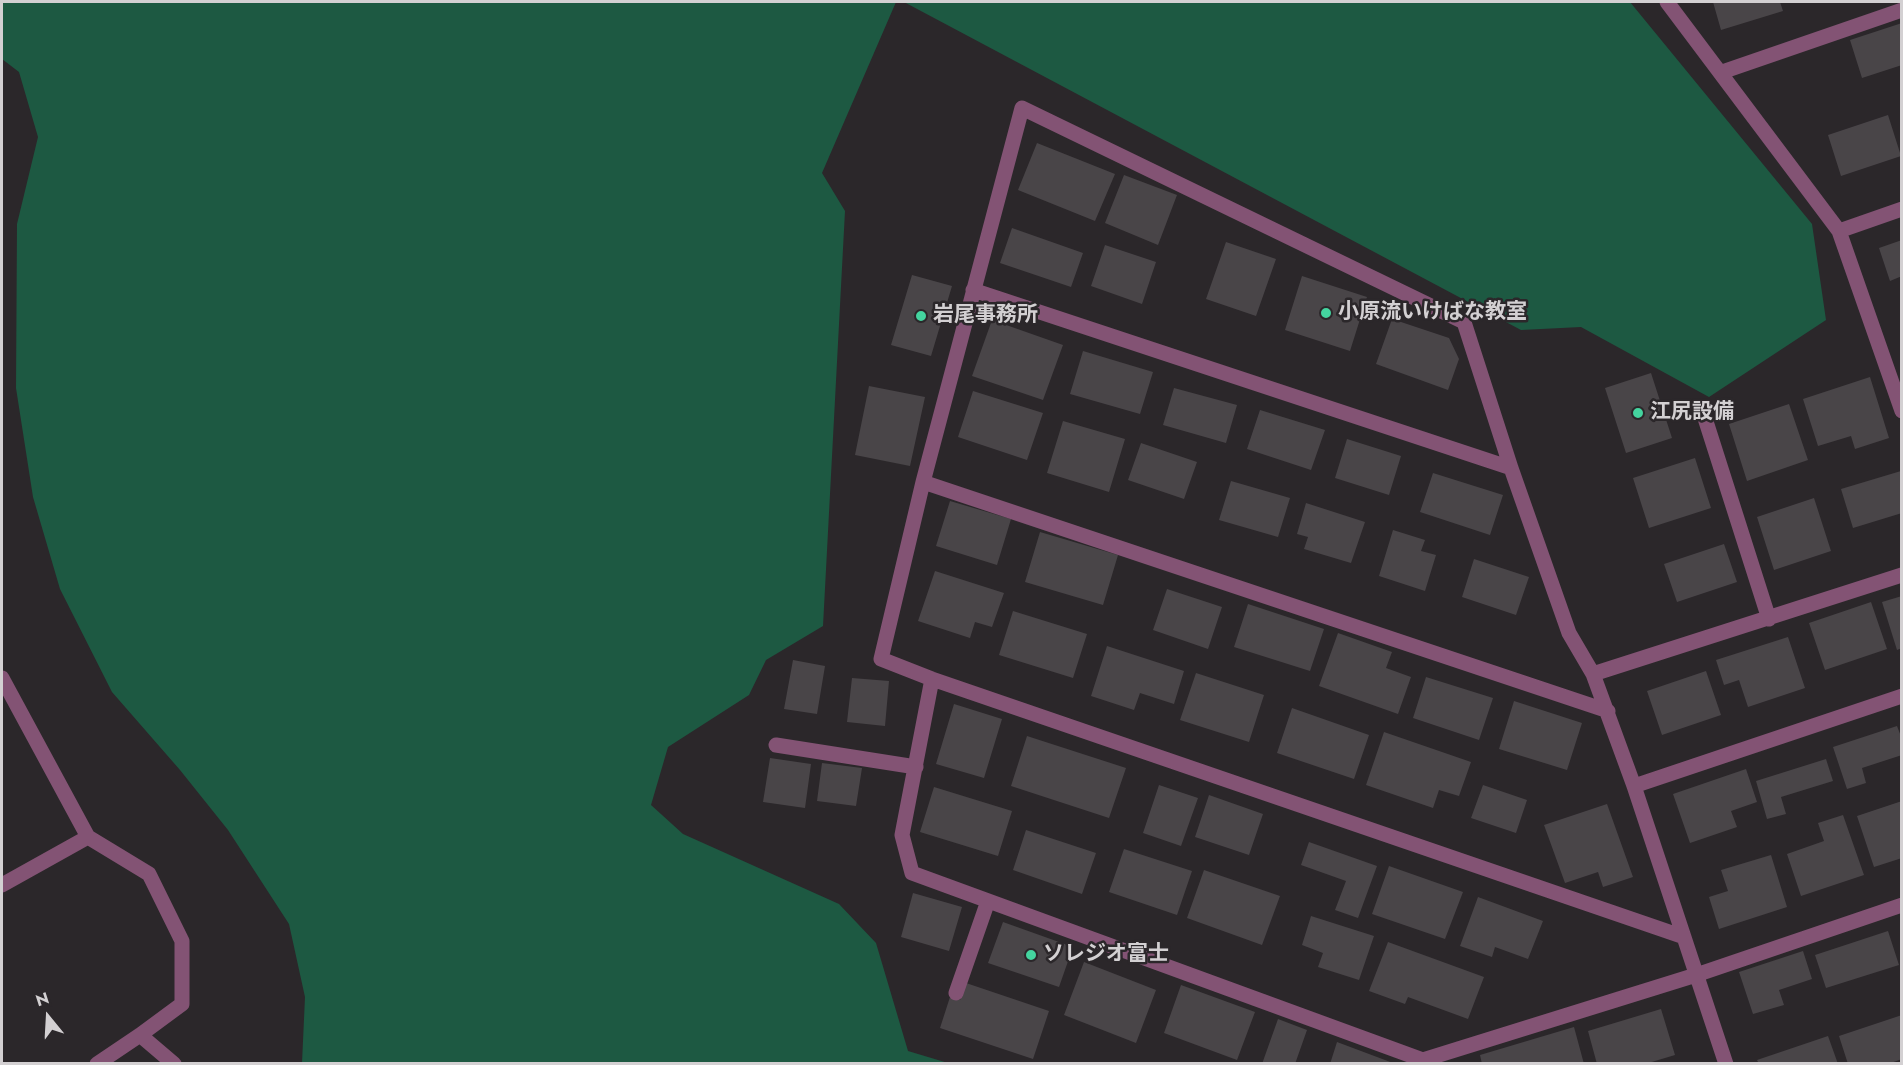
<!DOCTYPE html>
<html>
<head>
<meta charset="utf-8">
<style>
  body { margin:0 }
  #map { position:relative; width:1903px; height:1065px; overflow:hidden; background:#2b272a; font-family:Jost,sans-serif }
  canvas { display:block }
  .frame { position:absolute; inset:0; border:3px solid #d3d0d2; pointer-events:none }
  .north { position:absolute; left:18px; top:987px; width:60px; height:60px; -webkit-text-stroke:4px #2b272a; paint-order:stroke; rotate:342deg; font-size:16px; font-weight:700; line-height:24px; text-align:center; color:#d3d0d2 }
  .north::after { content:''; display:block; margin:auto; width:21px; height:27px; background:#d3d0d2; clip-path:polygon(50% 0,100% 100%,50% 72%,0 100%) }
</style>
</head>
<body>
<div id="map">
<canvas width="1903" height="1065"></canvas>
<div class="frame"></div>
<div class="north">N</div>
</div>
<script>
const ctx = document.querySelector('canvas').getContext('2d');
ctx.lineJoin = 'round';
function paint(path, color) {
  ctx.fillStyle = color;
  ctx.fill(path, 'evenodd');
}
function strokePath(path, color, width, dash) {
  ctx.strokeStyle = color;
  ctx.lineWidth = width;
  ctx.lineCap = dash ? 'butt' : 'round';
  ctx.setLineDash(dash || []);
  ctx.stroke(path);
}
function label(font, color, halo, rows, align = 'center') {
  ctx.font = font + ' Jost,"Noto Sans JP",sans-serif';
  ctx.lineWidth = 5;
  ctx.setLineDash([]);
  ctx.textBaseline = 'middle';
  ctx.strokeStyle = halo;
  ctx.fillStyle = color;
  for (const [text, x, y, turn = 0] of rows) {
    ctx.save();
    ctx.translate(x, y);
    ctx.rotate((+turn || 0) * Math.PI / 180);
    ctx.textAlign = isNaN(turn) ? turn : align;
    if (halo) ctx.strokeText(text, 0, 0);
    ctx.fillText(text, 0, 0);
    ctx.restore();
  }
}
const green = new Path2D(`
  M 2,2 L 896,2 L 822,173 L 845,211 L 823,626 L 766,660 L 749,695 L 668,747 L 651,805 L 683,834 L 839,904 L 876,943 L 908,1051 L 948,1063 L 302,1063 L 305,997 L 289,924 L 228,830 L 180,770 L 112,692 L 60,589 L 33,497 L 16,388 L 17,224 L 38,137 L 19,72 L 2,59 Z
  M 904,2 L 1630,2 L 1812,224 L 1826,320 L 1709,397 L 1581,327 L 1521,330 Z`);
const building = new Path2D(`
  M 1713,2 L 1780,2 L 1783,11 L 1721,30 Z
  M 1902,23 L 1902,65 L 1862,78 L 1850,40 Z
  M 1888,115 L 1901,156 L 1841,176 L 1828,135 Z
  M 1037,143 L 1115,174 L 1095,221 L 1018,190 Z
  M 1124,175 L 1177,195 L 1158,245 L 1105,223 Z
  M 1012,228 L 1083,253 L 1071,287 L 1000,263 Z
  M 1902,240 L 1902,276 L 1890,281 L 1879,248 Z
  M 1226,242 L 1276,259 L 1256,316 L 1206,299 Z
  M 1105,245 L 1156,262 L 1142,304 L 1091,286 Z
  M 912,275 L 952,286 L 931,356 L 891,345 Z
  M 1302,276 L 1367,297 L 1350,351 L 1285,330 Z
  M 1392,319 L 1449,338 L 1459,359 L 1448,390 L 1376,364 Z
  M 992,320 L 1063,345 L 1043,400 L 972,376 Z
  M 1083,351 L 1153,372 L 1140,414 L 1070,394 Z
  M 1651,373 L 1672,438 L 1626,453 L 1605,388 Z
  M 1870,377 L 1889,438 L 1855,449 L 1851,436 L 1818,446 L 1803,399 Z
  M 869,386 L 925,397 L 910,466 L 855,455 Z
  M 1174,388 L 1237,405 L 1226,443 L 1163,425 Z
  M 973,391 L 1043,413 L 1027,460 L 958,437 Z
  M 1789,404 L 1808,460 L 1747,481 L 1729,424 Z
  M 1260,410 L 1325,430 L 1311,470 L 1247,449 Z
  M 1063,421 L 1125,439 L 1109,492 L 1047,473 Z
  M 1347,439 L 1401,456 L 1389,495 L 1335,478 Z
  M 1141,443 L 1197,462 L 1184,499 L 1128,480 Z
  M 1695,458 L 1711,508 L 1649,528 L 1633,478 Z
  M 1901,471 L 1902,513 L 1853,528 L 1841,489 Z
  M 1433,473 L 1503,495 L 1490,535 L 1420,512 Z
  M 1231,481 L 1290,498 L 1278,537 L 1219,520 Z
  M 1814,498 L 1831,551 L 1774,570 L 1757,517 Z
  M 950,501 L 1011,519 L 997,565 L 936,546 Z
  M 1306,503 L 1365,522 L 1351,563 L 1304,549 L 1308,537 L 1297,534 Z
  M 1393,530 L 1425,540 L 1421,551 L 1436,555 L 1425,591 L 1379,576 Z
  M 1040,532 L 1118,555 L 1103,605 L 1025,582 Z
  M 1724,544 L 1737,582 L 1677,602 L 1664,564 Z
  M 1474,559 L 1529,577 L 1516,615 L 1462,597 Z
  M 935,571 L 1004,593 L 992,627 L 975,622 L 970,638 L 918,621 Z
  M 1167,589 L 1222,607 L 1208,649 L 1153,630 Z
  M 1902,596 L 1902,648 L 1897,650 L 1882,602 Z
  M 1871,602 L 1887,649 L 1825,670 L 1809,623 Z
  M 1248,604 L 1324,629 L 1310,671 L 1234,647 Z
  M 1013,611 L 1087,634 L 1073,678 L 999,655 Z
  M 1338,633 L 1392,652 L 1386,668 L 1411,677 L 1398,714 L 1319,686 Z
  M 1788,637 L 1805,688 L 1748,707 L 1739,680 L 1724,685 L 1716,660 Z
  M 1107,646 L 1184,671 L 1174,704 L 1140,693 L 1134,710 L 1091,696 Z
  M 793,660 L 825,666 L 817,714 L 784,709 Z
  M 1706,671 L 1721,715 L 1662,735 L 1647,691 Z
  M 1196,673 L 1264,695 L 1249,742 L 1180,720 Z
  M 1426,677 L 1493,698 L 1479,740 L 1413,718 Z
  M 852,678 L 889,681 L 885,726 L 847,722 Z
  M 1514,701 L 1582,723 L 1567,770 L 1499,749 Z
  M 954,704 L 1002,719 L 984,778 L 936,764 Z
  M 1292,708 L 1369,735 L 1354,779 L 1277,753 Z
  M 1897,726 L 1902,739 L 1902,755 L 1862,768 L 1866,783 L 1847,789 L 1833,747 Z
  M 1384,732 L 1471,762 L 1459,796 L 1439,790 L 1433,808 L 1366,785 Z
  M 1027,736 L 1126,768 L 1109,818 L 1011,786 Z
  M 770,758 L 811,764 L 805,808 L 763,802 Z
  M 1826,759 L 1833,781 L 1781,797 L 1786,814 L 1767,819 L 1756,781 Z
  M 822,763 L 862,768 L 856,806 L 817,801 Z
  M 1746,769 L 1757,802 L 1731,811 L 1737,827 L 1690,843 L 1673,794 Z
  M 1159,785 L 1198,798 L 1181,846 L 1143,833 Z
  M 1483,785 L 1527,800 L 1516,833 L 1471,818 Z
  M 934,787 L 1012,811 L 998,856 L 920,832 Z
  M 1209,795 L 1263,814 L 1249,855 L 1195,837 Z
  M 1902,801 L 1902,858 L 1874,867 L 1857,816 Z
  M 1607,804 L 1633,877 L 1603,887 L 1598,872 L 1565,883 L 1544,825 Z
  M 1843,815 L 1864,875 L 1801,896 L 1787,854 L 1824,841 L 1818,823 Z
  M 1026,830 L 1096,853 L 1082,894 L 1013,870 Z
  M 1309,842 L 1377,866 L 1358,918 L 1335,910 L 1346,881 L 1301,865 Z
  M 1124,849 L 1192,871 L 1177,915 L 1109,892 Z
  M 1771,855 L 1787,907 L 1719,929 L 1709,897 L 1728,891 L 1721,870 Z
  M 1389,866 L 1463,892 L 1445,939 L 1372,914 Z
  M 1204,870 L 1280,896 L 1262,945 L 1187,918 Z
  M 913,893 L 962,907 L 949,951 L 901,937 Z
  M 1478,897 L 1543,921 L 1528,959 L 1495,947 L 1492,957 L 1460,946 Z
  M 1311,916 L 1374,936 L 1359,980 L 1318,967 L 1323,953 L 1302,945 Z
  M 1003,922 L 1073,947 L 1059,987 L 988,963 Z
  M 1888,931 L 1899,965 L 1826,988 L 1815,955 Z
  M 1388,942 L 1484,977 L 1468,1019 L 1408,997 L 1405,1004 L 1369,991 Z
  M 1803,951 L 1812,979 L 1779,990 L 1784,1005 L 1753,1014 L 1739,972 Z
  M 1084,962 L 1156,990 L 1136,1043 L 1064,1015 Z
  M 966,983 L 1049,1011 L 1033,1059 L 940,1028 L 950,997 L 960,1000 Z
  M 1181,985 L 1255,1012 L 1237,1060 L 1164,1033 Z
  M 1661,1009 L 1675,1055 L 1645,1064 L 1597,1064 L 1588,1031 Z
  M 1902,1015 L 1902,1059 L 1888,1064 L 1848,1064 L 1839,1036 Z
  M 1278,1019 L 1307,1030 L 1295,1064 L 1262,1064 Z
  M 1574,1027 L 1584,1064 L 1482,1064 L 1480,1055 Z
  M 1828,1036 L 1838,1064 L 1759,1064 L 1757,1060 Z
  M 1337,1042 L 1393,1063 L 1392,1064 L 1330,1064 Z`);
const minor = new Path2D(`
  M 1667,2 L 1839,231 L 1902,411
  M 1722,72 L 1902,10
  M 1839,231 L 1902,209
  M 973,290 L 1511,468
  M 1703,412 L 1769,619
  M 923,482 L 1608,711
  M 1593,674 L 1902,575
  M 2,678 L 88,837 L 149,874 L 182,941 L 182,1004 L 140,1035 L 97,1064
  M 932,679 L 902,835 L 912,873 L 1423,1060 L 1696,975 L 1902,905
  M 776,745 L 916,767
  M 1634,786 L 1902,696
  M 2,885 L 88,837
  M 1684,937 L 932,679 L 881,659 L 923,482 L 1022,108 L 1464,322 L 1511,468 L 1569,633 L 1593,674 L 1634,786 L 1726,1064
  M 956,993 L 988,901
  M 140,1035 L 174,1064`);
const markers = [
  [1326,313,6,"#44d49f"],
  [921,316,6,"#44d49f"],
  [1638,413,6,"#44d49f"],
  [1031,955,6,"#44d49f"]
];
const poiNames = [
  ["小原流いけばな教室",1338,313],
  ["岩尾事務所",933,316],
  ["江尻設備",1650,413],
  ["ソレジオ富士",1043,955]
];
paint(green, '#1d5942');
paint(building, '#494548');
strokePath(minor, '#835374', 15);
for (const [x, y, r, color] of markers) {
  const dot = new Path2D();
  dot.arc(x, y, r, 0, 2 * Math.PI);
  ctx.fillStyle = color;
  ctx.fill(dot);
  strokePath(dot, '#2b272a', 2);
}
label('bold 21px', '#d3d0d2', '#2b272a', poiNames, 'left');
</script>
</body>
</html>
